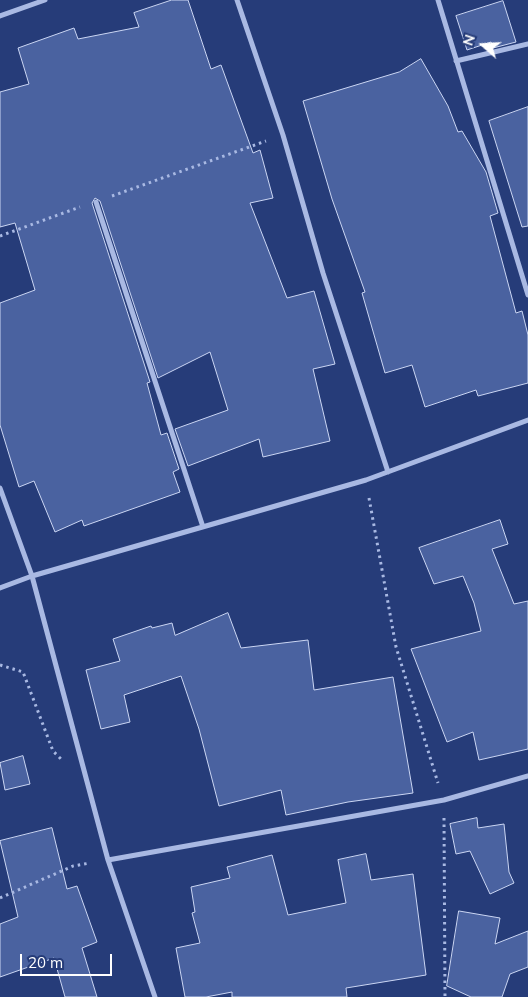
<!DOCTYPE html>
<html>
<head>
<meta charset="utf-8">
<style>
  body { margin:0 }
  #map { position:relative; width:528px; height:997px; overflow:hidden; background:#263c79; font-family:Mulish,sans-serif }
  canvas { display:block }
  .north { position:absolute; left:458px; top:20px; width:50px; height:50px; -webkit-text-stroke:4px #263c79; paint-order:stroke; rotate:289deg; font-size:14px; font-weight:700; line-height:20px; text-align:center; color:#fff }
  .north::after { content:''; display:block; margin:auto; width:18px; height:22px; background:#fff; clip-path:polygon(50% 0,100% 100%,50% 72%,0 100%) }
  .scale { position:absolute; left:20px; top:954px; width:92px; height:22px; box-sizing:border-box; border:2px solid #fff; border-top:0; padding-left:6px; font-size:15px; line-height:18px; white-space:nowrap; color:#fff; -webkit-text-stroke:4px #263c79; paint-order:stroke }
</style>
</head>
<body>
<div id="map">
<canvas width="528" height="997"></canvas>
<div class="north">N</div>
<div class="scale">20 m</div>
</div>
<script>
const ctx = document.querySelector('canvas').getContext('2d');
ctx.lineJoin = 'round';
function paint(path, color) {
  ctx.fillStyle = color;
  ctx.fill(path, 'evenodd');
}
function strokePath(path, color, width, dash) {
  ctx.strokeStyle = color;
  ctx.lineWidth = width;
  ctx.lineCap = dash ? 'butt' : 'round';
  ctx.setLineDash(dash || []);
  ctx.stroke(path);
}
const building = new Path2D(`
  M 172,0 L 188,0 L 211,69 L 221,65 L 253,153 L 260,150 L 273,198 L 250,203 L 287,298 L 314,291 L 335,364 L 313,369 L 330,441 L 263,457 L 259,439 L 188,466 L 175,429 L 228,410 L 210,352 L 158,378 L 100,201 L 95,198 L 92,203 L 150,382 L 147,383 L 161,435 L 167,433 L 179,469 L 173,472 L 180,492 L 84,526 L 82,520 L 55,532 L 34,481 L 19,487 L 0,425 L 0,303 L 35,290 L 15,223 L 0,227 L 0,92 L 29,84 L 18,48 L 74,28 L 78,39 L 139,27 L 134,13 Z
  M 503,1 L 516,42 L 493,48 L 491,42 L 467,50 L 456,16 Z
  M 421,59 L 448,106 L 458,132 L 462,131 L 486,172 L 498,213 L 490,216 L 516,313 L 522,311 L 528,335 L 528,383 L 478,396 L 476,390 L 425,407 L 412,365 L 385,373 L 362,293 L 365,292 L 332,199 L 303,101 L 399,72 Z
  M 528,107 L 528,226 L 522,227 L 489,121 Z
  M 500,520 L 508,544 L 492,549 L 514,604 L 528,601 L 528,749 L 479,760 L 473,732 L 447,742 L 411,649 L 481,631 L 474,603 L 463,576 L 434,584 L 419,548 Z
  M 228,613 L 241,648 L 308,640 L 314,690 L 393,677 L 413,793 L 348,802 L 286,815 L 281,790 L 219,806 L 199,729 L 181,676 L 124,695 L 130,722 L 101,729 L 86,670 L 120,661 L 113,639 L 151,626 L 152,628 L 172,623 L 175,635 Z
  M 23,756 L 30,784 L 5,790 L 0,763 Z
  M 477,818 L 478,828 L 504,824 L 509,872 L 514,883 L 490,894 L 470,851 L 456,854 L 450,824 Z
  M 52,828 L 67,889 L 77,886 L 97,942 L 82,948 L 97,997 L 65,997 L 54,958 L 0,977 L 0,924 L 18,917 L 0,841 Z
  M 366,854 L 371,880 L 413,874 L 426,975 L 346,988 L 347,997 L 232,997 L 232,992 L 206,997 L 185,997 L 176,948 L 200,943 L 192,913 L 195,912 L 191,887 L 230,878 L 227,867 L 272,855 L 288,915 L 346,903 L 338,860 Z
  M 459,911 L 500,918 L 495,944 L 528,931 L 528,967 L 510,974 L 502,997 L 471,997 L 447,986 Z`);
const path = new Path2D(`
  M 112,196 L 266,141
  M 0,236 L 80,207
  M 369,498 L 396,647 L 438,783
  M 0,665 L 23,672 L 53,751 L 61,759
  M 444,818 L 445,997
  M 0,898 L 73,866 L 90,863`);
const street = new Path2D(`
  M 237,0 L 283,135 L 323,273 L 388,472
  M 438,0 L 528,295
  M 0,16 L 45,0
  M 456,61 L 528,44
  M 96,202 L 203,527
  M 0,488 L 32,576 L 108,860 L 155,997
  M 0,588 L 32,576 L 366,480 L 528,420
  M 108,860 L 444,800 L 528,776`);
paint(building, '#4a62a0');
strokePath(building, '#cbd6f3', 1);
strokePath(path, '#a9b9e3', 3, [2.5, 4]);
strokePath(street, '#a9b9e3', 5);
</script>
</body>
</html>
